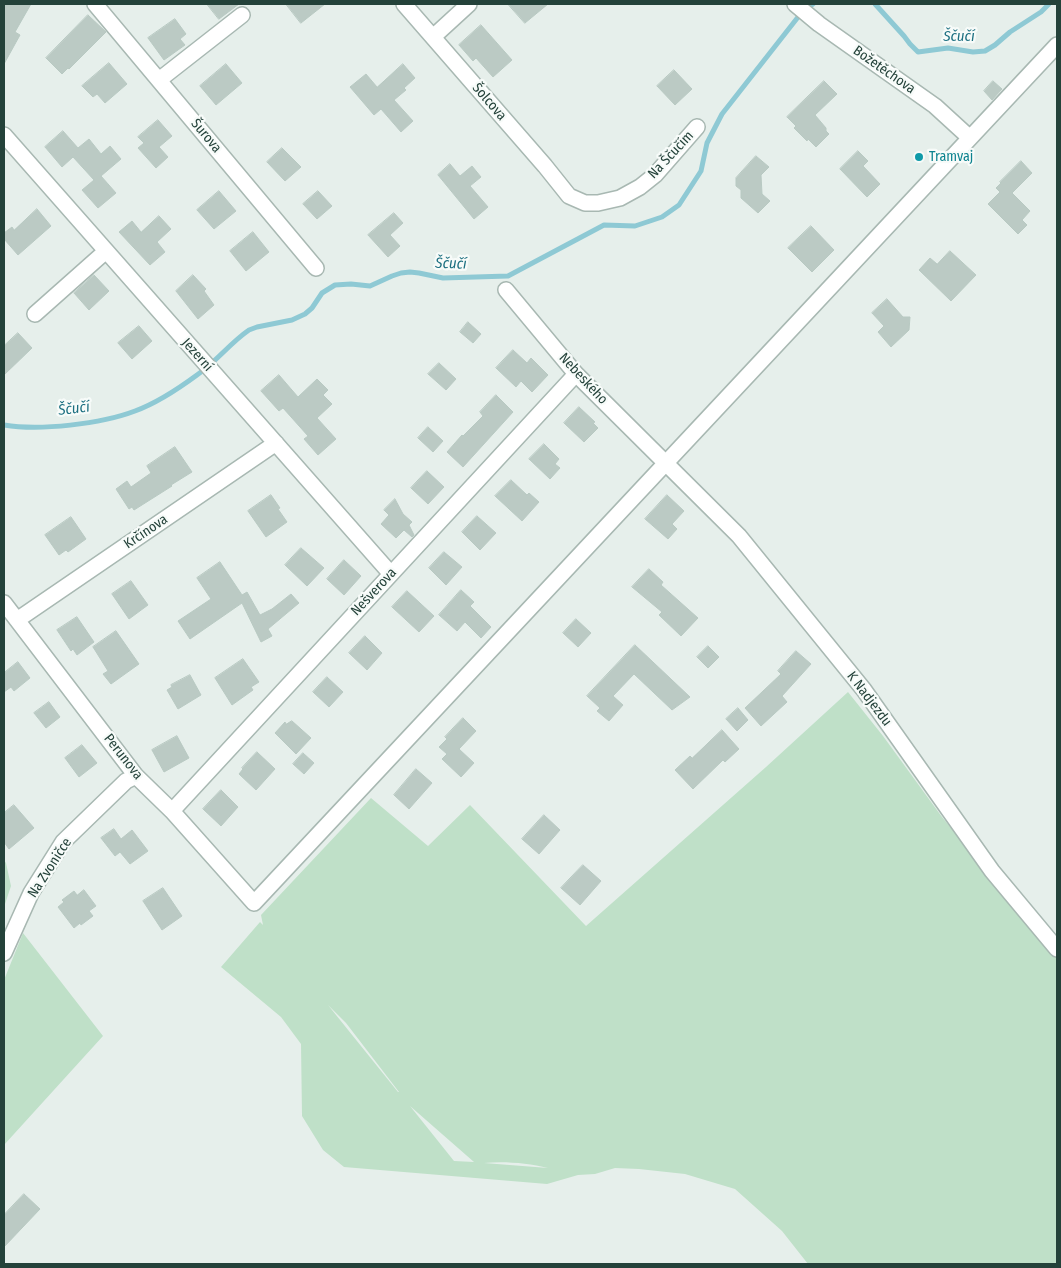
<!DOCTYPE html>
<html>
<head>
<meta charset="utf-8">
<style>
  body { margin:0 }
  #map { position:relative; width:1061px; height:1268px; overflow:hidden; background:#e6efeb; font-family:"Fira Sans Condensed",sans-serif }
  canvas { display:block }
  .frame { position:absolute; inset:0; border:5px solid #24423a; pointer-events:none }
</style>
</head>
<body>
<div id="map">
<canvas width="1061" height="1268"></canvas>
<div class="frame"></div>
</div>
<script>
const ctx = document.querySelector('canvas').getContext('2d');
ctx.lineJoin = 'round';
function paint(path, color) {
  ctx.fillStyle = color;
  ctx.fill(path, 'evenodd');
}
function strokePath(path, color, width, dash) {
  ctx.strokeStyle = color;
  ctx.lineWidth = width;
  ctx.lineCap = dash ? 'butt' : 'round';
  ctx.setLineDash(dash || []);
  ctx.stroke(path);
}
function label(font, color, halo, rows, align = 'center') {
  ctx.font = font + ' "Fira Sans Condensed",sans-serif';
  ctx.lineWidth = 4.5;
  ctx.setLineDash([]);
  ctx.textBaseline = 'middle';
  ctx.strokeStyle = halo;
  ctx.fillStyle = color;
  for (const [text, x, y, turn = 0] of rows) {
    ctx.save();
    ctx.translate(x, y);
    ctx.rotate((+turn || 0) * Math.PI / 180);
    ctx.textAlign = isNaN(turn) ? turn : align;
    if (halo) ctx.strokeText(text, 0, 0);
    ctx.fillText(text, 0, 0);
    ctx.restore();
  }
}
const green = new Path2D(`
  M 848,692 L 883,736 L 942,817 L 1057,957 L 1057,1264 L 808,1264 L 782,1231 L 735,1189 L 685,1174 L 639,1169 L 615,1168 L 595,1174 L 578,1175 L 547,1184 L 344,1167 L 323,1150 L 302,1116 L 301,1044 L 281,1017 L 221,967 L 260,922 L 263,925 L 261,915 L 371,798 L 428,846 L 470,805 L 586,926 L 766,767 ZM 328,1005 L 346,1023 L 399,1092 L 398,1092 ZM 410,1106 L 474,1162 L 454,1161 ZM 484,1163 C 504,1161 528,1163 548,1168 Z
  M 4,860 L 6,863 L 11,886 L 4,907 Z
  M 23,933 L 103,1036 L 4,1145 L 4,980 Z`);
const stream = new Path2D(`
  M 875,4 L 904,36 L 910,44 L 918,52 L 948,48 L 973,52 L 985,51 L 995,45 L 1010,32 L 1041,12 L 1049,4
  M 4,425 C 40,431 101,424 135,411 C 157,403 178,389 197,375 C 216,362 230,343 249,330 L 257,327 L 292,320 L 305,314 L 312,308 L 322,293 L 335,285 L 351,284 L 370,286 L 392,276 L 401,273 L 410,272 L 419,273 L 443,278 L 508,276 L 604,225 L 635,226 L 662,217 L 679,205 L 701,171 L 707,143 L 722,114 L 802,12 L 813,4`);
const building = new Path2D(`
  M 4,4 L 31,4 L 15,32 L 20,35 L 4,64 Z
  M 207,4 L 239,4 L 219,19 Z
  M 286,4 L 325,4 L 301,23 Z
  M 508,4 L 548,4 L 525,23 Z
  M 88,15 L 106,32 L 69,69 L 68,68 L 62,74 L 46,58 Z
  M 175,19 L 186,34 L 180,39 L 185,45 L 164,60 L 148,38 Z
  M 481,25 L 512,60 L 493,77 L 476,58 L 473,61 L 459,45 Z
  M 109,63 L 127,84 L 105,103 L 97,94 L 93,97 L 82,86 Z
  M 226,64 L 242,83 L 216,105 L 200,86 Z
  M 403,64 L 415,78 L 404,88 L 406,90 L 394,100 L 413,121 L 401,132 L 381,109 L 374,115 L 350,87 L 366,74 L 377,87 Z
  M 674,70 L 692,89 L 675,105 L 657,86 Z
  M 824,81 L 837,94 L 815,115 L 826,128 L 826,131 L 829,134 L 816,147 L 808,139 L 807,141 L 794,128 L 796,126 L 787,117 Z
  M 993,81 L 1002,89 L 992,100 L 984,91 Z
  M 158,120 L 172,136 L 159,147 L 168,157 L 156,168 L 138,148 L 144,143 L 138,137 Z
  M 63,131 L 78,148 L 89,139 L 101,154 L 110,146 L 121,159 L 101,176 L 116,193 L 98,208 L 82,190 L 94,180 L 73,157 L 62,167 L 45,147 Z
  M 282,148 L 301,167 L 285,181 L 267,162 Z
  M 858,151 L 868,161 L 863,166 L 880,184 L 867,197 L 840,169 Z
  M 756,156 L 769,167 L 761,175 L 762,194 L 770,201 L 758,213 L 741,198 L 741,190 L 736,186 L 736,178 Z
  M 1021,161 L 1032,173 L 1012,193 L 1030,211 L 1022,220 L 1027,225 L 1018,234 L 988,204 L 1000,192 L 996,188 L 1001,183 L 1000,182 Z
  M 450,164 L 460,176 L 472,166 L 481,177 L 470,186 L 488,207 L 474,219 L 438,175 Z
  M 219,191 L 236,211 L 214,229 L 197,210 Z
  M 318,191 L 332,206 L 317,219 L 303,204 Z
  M 37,209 L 51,226 L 18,255 L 4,239 L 4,233 L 12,227 L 14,230 Z
  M 394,213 L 403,223 L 390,235 L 400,246 L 388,257 L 368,235 Z
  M 159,216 L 171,229 L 157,242 L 165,252 L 150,265 L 119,232 L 132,221 L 141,232 Z
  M 811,226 L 834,250 L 812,272 L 788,248 Z
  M 253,232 L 269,252 L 246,271 L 230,251 Z
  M 950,251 L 976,275 L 951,301 L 919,270 L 930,258 L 937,264 Z
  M 94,275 L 109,291 L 89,310 L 74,293 Z
  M 193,275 L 206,289 L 204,291 L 214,305 L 198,319 L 176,291 Z
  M 887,299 L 903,317 L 910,317 L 909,330 L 891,347 L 878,332 L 884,326 L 872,313 Z
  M 468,322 L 481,334 L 473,343 L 460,332 Z
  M 139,326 L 152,341 L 132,359 L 118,343 Z
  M 18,333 L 32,348 L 4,375 L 4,346 Z
  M 513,350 L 527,363 L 531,358 L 548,375 L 532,392 L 521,381 L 516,387 L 496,368 Z
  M 439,363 L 456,379 L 446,390 L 428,374 Z
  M 279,375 L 298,397 L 317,379 L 328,390 L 323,395 L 332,404 L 317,418 L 336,439 L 318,455 L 304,439 L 308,436 L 283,408 L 279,411 L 261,391 Z
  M 496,395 L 513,412 L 463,467 L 447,452 L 462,435 L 463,436 L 483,416 L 480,412 Z
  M 579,407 L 595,422 L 593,423 L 598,428 L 584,442 L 564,423 Z
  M 428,427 L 443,441 L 433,452 L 418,438 Z
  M 544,444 L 559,459 L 555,464 L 560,468 L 550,479 L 529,459 Z
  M 175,447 L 192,472 L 171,485 L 172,486 L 134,510 L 132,507 L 129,509 L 116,489 L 127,481 L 131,487 L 151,473 L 147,466 Z
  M 427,471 L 444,487 L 428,504 L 411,488 Z
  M 511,480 L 527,495 L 529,493 L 539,502 L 522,521 L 495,496 Z
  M 271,495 L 280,508 L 278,509 L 287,522 L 266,537 L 248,511 Z
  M 667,495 L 684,511 L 672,524 L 677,529 L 668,539 L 645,519 Z
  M 395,499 L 403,514 L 412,522 L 409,525 L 414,535 L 412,537 L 404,530 L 396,538 L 381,524 L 389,515 L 384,510 Z
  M 477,516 L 496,533 L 480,550 L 462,532 Z
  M 71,517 L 86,539 L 68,552 L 66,550 L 59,555 L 45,535 Z
  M 301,548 L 324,568 L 307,586 L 285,565 Z
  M 444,552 L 462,567 L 446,585 L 429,568 Z
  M 344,560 L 361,576 L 344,595 L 327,579 Z
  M 220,562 L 242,595 L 247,592 L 260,615 L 272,609 L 291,594 L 299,603 L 268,629 L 272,636 L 261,642 L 242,603 L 190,639 L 178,621 L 211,599 L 197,578 Z
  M 649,569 L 663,582 L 661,585 L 698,618 L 681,636 L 659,615 L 662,612 L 632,587 Z
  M 131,581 L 148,605 L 129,619 L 112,594 Z
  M 461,590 L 474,602 L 470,606 L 491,627 L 481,638 L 465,622 L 457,631 L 439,615 Z
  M 407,591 L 434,616 L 419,632 L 392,607 Z
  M 77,617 L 94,642 L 77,655 L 73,649 L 71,651 L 57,630 Z
  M 576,619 L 591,633 L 578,647 L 563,633 Z
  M 116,631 L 139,664 L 111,684 L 103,674 L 108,671 L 93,647 Z
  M 365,636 L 382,653 L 367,670 L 349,653 Z
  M 635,645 L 690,697 L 672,710 L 634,674 L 613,696 L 623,705 L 609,721 L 597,711 L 600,708 L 587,696 Z
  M 708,646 L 719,657 L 708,668 L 697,657 Z
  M 796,651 L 811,664 L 782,696 L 787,702 L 761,726 L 745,708 L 781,674 L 778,671 Z
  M 243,659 L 259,682 L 251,687 L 253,690 L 232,705 L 215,678 Z
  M 18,662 L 30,678 L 14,691 L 11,687 L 4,692 L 4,673 Z
  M 190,675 L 201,695 L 178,709 L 167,690 L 172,687 L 171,685 Z
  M 327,677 L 343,692 L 329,707 L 313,692 Z
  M 49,702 L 60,717 L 46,728 L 34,713 Z
  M 738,708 L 748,720 L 737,731 L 726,719 Z
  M 463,718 L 476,731 L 459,749 L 474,763 L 461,777 L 442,759 L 447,754 L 439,747 L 447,739 L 445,737 Z
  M 292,721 L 311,738 L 296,754 L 275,733 L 285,722 L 286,724 Z
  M 722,730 L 739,749 L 725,762 L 723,760 L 693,789 L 675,770 L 690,756 L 692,758 Z
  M 177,736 L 189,758 L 164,772 L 152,750 Z
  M 82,745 L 97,763 L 79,777 L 65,758 Z
  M 257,752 L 275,769 L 256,790 L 239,774 L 243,769 L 242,768 Z
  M 303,753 L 314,763 L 304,774 L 293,764 Z
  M 416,769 L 432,783 L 409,809 L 394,795 Z
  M 221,790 L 238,807 L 221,826 L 203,809 Z
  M 14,805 L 34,828 L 9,849 L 4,842 L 4,813 Z
  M 544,815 L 560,830 L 539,854 L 522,839 Z
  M 114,829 L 121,839 L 132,830 L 148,851 L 130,864 L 120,852 L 115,856 L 101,838 Z
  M 583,865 L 601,881 L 580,905 L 561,888 Z
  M 163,888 L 182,916 L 162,930 L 143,901 Z
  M 84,890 L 96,906 L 89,911 L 93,916 L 81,925 L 80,923 L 74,928 L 58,907 L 64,902 L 62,900 L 74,891 L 77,895 Z
  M 24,1194 L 40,1209 L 4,1247 L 4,1215 Z`);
const minor = new Path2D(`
  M 95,4 L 316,268
  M 404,4 L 545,166 L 569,196 L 585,203 L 598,203 L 620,198 L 640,187 L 655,175 L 697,127
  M 795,4 L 819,24 L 935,106 L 970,138
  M 433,37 L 469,4
  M 159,80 L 242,15
  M 4,135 L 391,574
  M 506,290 L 576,374 L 739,536 L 864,690 L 992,871 L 1057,949
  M 35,314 L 106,251
  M 4,603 L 136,776 L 172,811 L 254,903 L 1057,45
  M 17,620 L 276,443
  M 172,811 L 576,374
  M 4,953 L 31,893 L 63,842 L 126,781 L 136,776`);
const markers = [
  [919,157,5,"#0f9aa8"]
];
const streetNames = [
  ["Božetěchova",884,70,35],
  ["Šolcova",489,102,49],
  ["Šurova",206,136,50],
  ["Na Ščučím",671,155,-47],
  ["Jezerní",197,355,48],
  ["Nebeského",583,379,47],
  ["Krčínova",146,532,-34],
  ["Nešverova",374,592,-47],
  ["K Nadjezdu",869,699,53],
  ["Perunova",123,757,52],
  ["Na Zvoničce",50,868,-57]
];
const cultureNames = [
  ["Tramvaj",929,157]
];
const waterNames = [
  ["Ščučí",959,37],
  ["Ščučí",451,264,2],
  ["Ščučí",74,409,-7]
];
paint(green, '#bfe0c8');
strokePath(stream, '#8ec9d4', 5);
paint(building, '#bbcac4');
strokePath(building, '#b8c9c2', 1);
strokePath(minor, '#a8b8b2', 18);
strokePath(minor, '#fff', 15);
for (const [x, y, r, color] of markers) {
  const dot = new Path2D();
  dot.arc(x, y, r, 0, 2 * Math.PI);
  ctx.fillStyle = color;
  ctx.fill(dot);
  strokePath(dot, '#f7fbf9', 2);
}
label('14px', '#24423a', '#f7fbf9', streetNames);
label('14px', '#0d838f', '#f7fbf9', cultureNames, 'left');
label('italic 15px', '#1c6f80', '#f7fbf9', waterNames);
</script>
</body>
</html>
